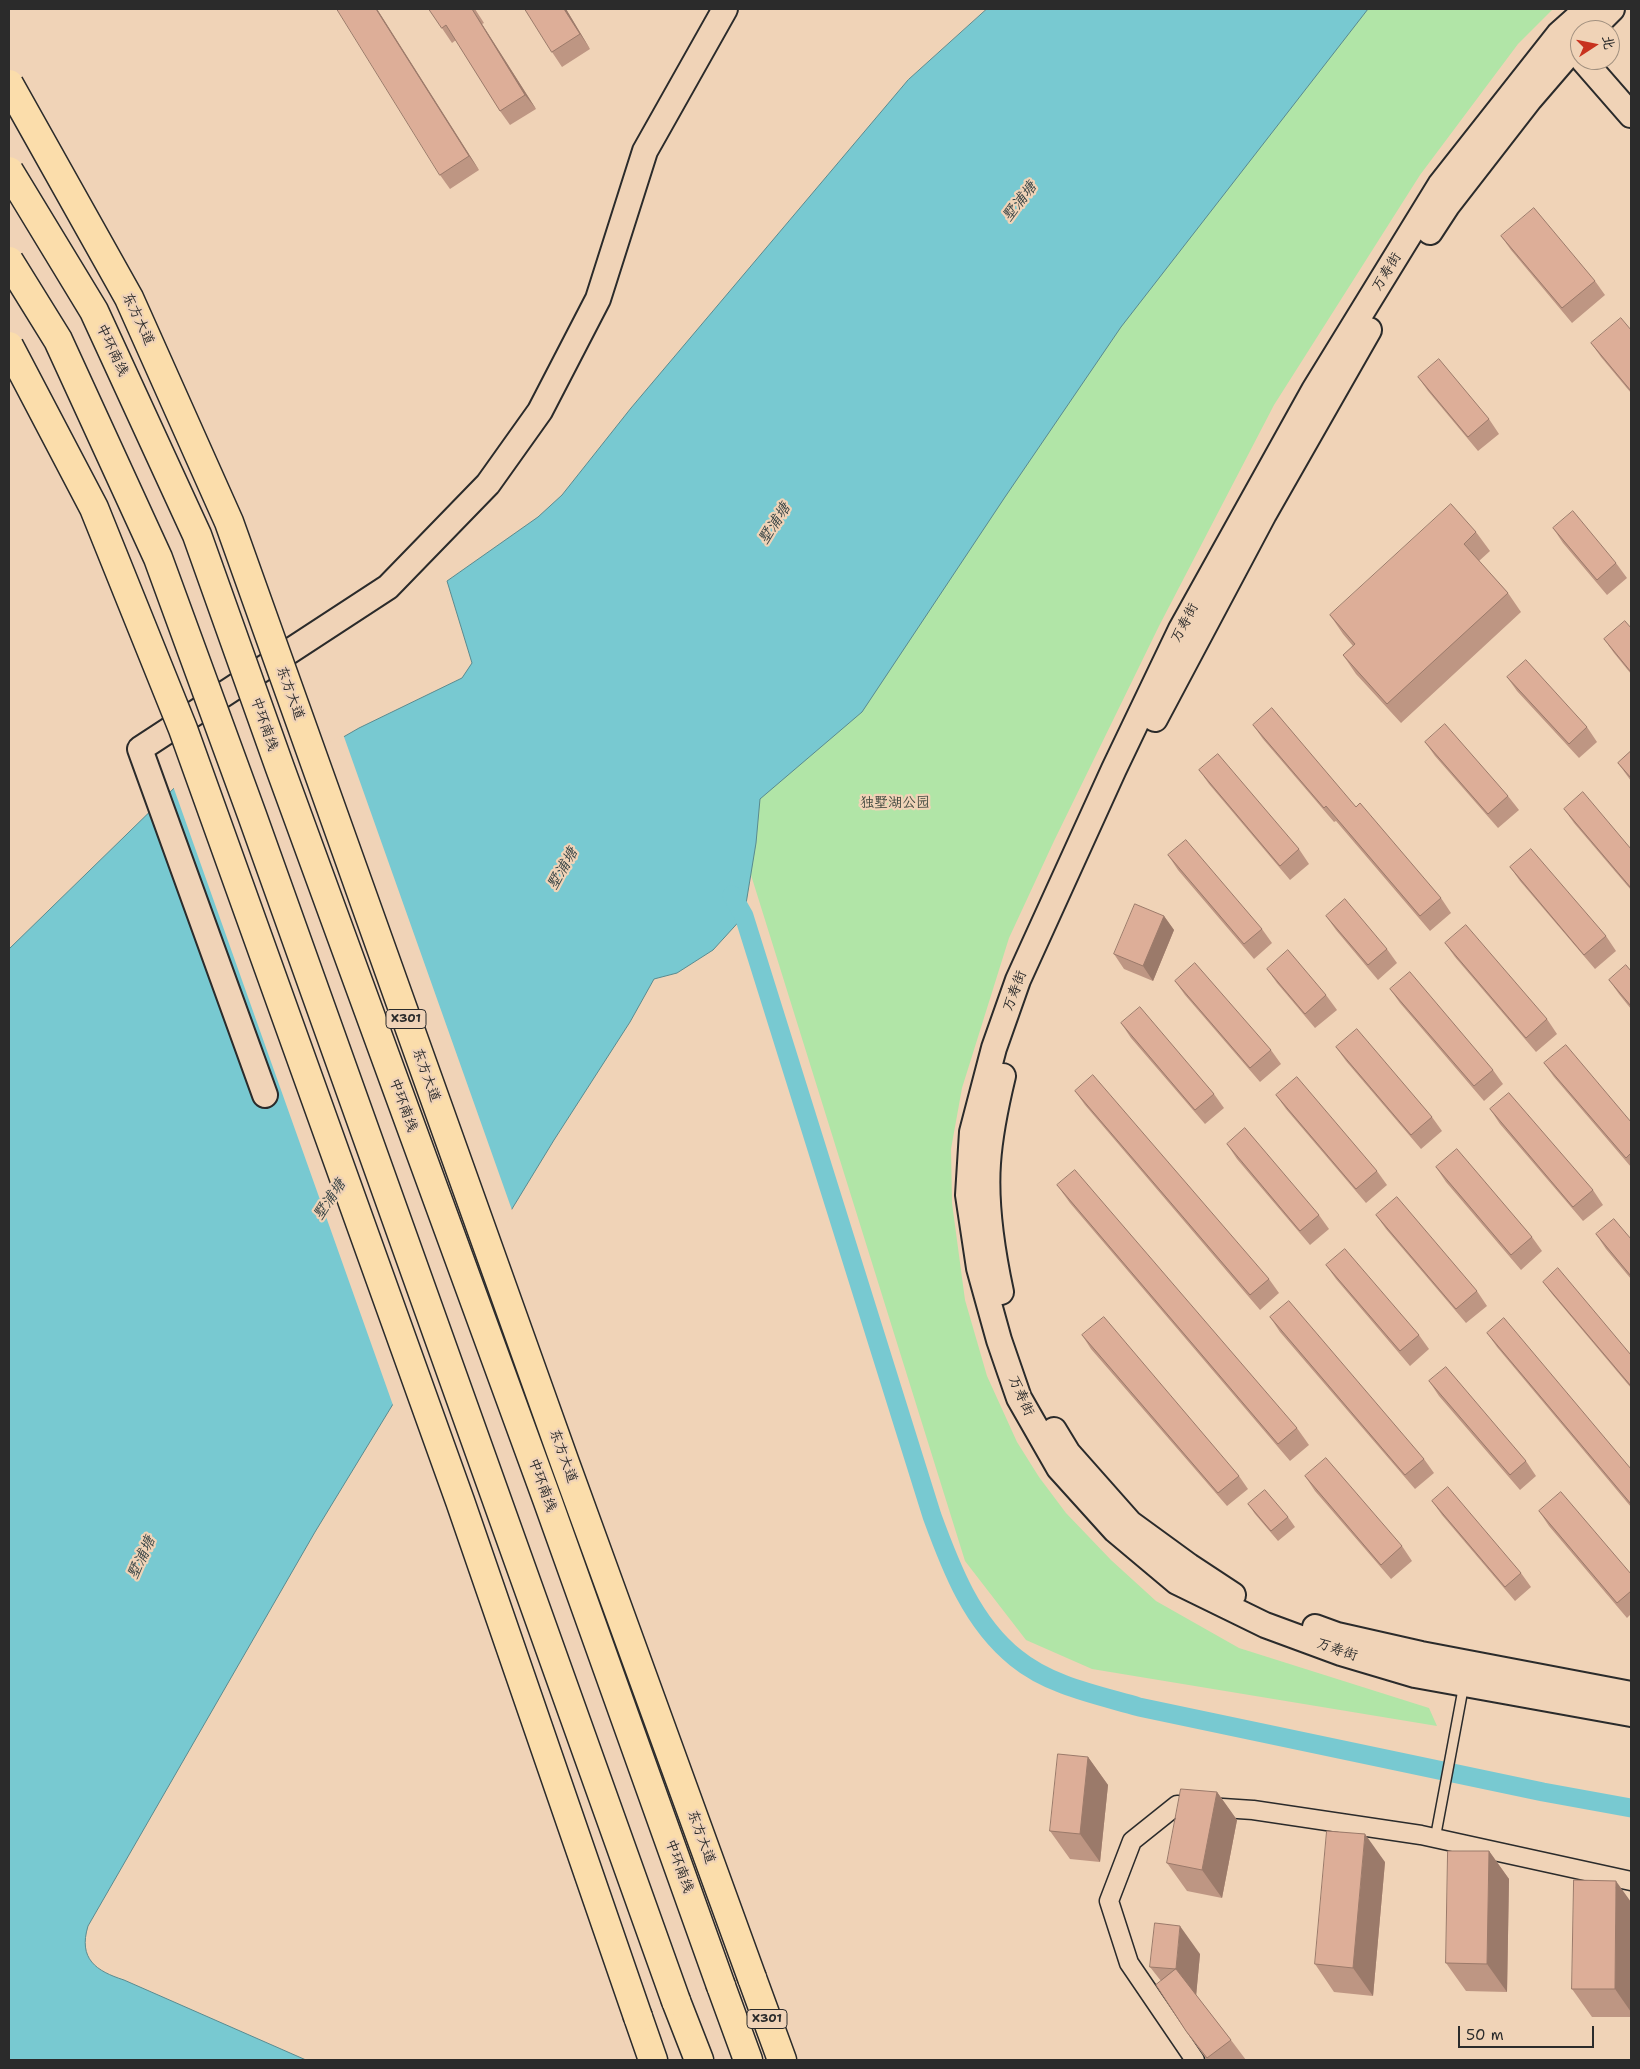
<!DOCTYPE html>
<html>
<head>
<meta charset="utf-8">
<style>
  body { margin:0 }
  #map { position:relative; width:1640px; height:2069px; overflow:hidden; background:#f0d3b7; font-family:"Shantell Sans","LXGW WenKai TC",sans-serif }
  canvas { display:block }
  .frame { position:absolute; inset:0; border:10px solid #2b2b2b; pointer-events:none }
  .north { position:absolute; left:1570px; top:20px; width:50px; height:50px; box-sizing:border-box; background:#f0d3b7; border:1px solid #a1907f; border-radius:50%; rotate:79deg; font-size:14px; font-weight:700; line-height:20px; text-align:center; color:#2b2b2b }
  .north::after { content:''; display:block; margin:auto; width:18px; height:22px; background:#c8321e; clip-path:polygon(50% 0,100% 100%,50% 72%,0 100%) }
  .scale { position:absolute; left:1458px; top:2026px; width:136px; height:22px; box-sizing:border-box; border:2px solid #2b2b2b; border-top:0; padding-left:6px; font-size:15px; line-height:18px; white-space:nowrap; color:#2b2b2b; -webkit-text-stroke:4px #f0d3b7; paint-order:stroke }
</style>
</head>
<body>
<div id="map">
<canvas width="1640" height="2069"></canvas>
<div class="frame"></div>
<div class="north">北</div>
<div class="scale">50 m</div>
</div>
<script>
const ctx = document.querySelector('canvas').getContext('2d');
ctx.lineJoin = 'round';
function paint(path, color) {
  ctx.fillStyle = color;
  ctx.fill(path, 'evenodd');
}
function strokePath(path, color, width, dash) {
  ctx.strokeStyle = color;
  ctx.lineWidth = width;
  ctx.lineCap = dash ? 'butt' : 'round';
  ctx.setLineDash(dash || []);
  ctx.stroke(path);
}
function label(font, color, halo, rows, align = 'center') {
  ctx.font = font + ' "Shantell Sans","LXGW WenKai TC",sans-serif';
  ctx.lineWidth = 4.5;
  ctx.setLineDash([]);
  ctx.textBaseline = 'middle';
  ctx.strokeStyle = halo;
  ctx.fillStyle = color;
  for (const [text, x, y, turn = 0] of rows) {
    ctx.save();
    ctx.translate(x, y);
    ctx.rotate((+turn || 0) * Math.PI / 180);
    ctx.textAlign = isNaN(turn) ? turn : align;
    if (halo) ctx.strokeText(text, 0, 0);
    ctx.fillText(text, 0, 0);
    ctx.restore();
  }
}
const green = new Path2D(`
  M 1292,9 L 1553,9 L 1518,44 L 1420,175 L 1274,405 L 1159,626 L 1054,841 L 1009,938 L 962,1088 L 951,1149 L 952,1203 L 965,1300 L 987,1376 L 1017,1442 L 1039,1477 L 1066,1513 L 1111,1560 L 1156,1601 L 1239,1648 L 1429,1708 L 1437,1726 L 1092,1669 L 1026,1640 L 965,1561 L 751,875 L 721,824 Z`);
const water = new Path2D(`
  M 987,9 L 1368,9 L 1121,327 L 1005,497 L 862,712 L 760,799 L 756,843 L 744,916 L 713,950 L 677,973 L 654,979 L 630,1022 L 554,1140 L 315,1532 L 88,1926 C 78,1959 96,1971 124,1980 L 306,2060 L 9,2060 L 9,949 L 206,757 L 236,859 L 314,833 L 312,755 L 359,728 L 462,678 L 472,663 L 447,581 L 538,517 L 562,495 L 631,408 L 908,80 Z`);
const pier = new Path2D(`
  M 343,734 L 513,1213 L 394,1408 L 173,786 L 205,755 L 207,755 L 237,856 L 311,831 L 310,754 Z`);
const canal = new Path2D(`
  M 732,895 L 744,916 L 932,1516 C 951,1568 972,1623 1016,1658 C 1050,1686 1098,1695 1139,1707 L 1543,1792 L 1631,1808`);
const lane = new Path2D(`
  M 1435,1839 L 1464,1684`);
const street = new Path2D(`
  M 1195,2060 L 1129,1963 L 1109,1901 L 1132,1841 L 1177,1805 L 1253,1810 L 1421,1835 L 1631,1881`);
const secondary = new Path2D(`
  M 1587,9 L 1559,34 L 1440,185 L 1314,390 L 1181,629 L 1114,769 L 1018,980 L 994,1048 L 972,1132 L 968,1195 L 979,1268 L 999,1340 L 1019,1398 L 1059,1468 L 1115,1530 L 1177,1582 L 1265,1625 L 1341,1653 L 1415,1675 L 1631,1714
  M 1591,30 L 1612,9
  M 1583,60 L 1631,115
  M 1430,232 L 1447,206 L 1530,99 L 1580,41
  M 1155,719 L 1264,514 L 1369,330
  M 265,1095 L 140,749 L 388,587 L 488,484 L 540,411 L 598,299 L 645,151 L 725,9
  M 1001,1292 C 992,1250 985,1206 988,1163 C 990,1133 996,1105 1003,1076
  M 1054,1430 L 1068,1453 L 1130,1523 L 1189,1566 L 1233,1595
  M 1315,1627 L 1337,1635 L 1421,1654 L 1631,1694`);
const primary = new Path2D(`
  M 752,1978 L 782,2060
  M 638,2017 L 653,2060`);
const highway = new Path2D(`
  M 721,1986 L 748,2060
  M 676,2001 L 699,2060`);
const primaryBridge = new Path2D(`
  M 9,84 L 129,298 L 229,522 L 565,1463 L 752,1978
  M 9,346 L 94,508 L 183,729 L 460,1501 L 638,2017`);
const highwayBridge = new Path2D(`
  M 9,171 L 94,311 L 197,535 L 280,768 L 547,1499 L 721,1986
  M 9,261 L 58,340 L 158,558 L 252,815 L 676,2001`);
const wall = new Path2D(`
  M 377,9 L 479,170 L 450,189 L 440,175 Z
  M 429,9 L 475,9 L 484,23 L 482,24 L 536,109 L 510,125 L 500,111 L 456,40 L 452,43 Z
  M 525,9 L 566,9 L 590,49 L 562,67 L 552,52 Z
  M 1501,236 L 1595,281 L 1605,295 L 1572,323 L 1511,250 Z
  M 1631,330 L 1631,393 L 1601,357 L 1591,343 Z
  M 1418,377 L 1489,419 L 1499,434 L 1478,451 L 1428,391 Z
  M 1553,528 L 1616,563 L 1627,578 L 1607,595 L 1563,543 Z
  M 1476,532 L 1490,551 L 1479,561 L 1508,593 L 1521,612 L 1401,723 L 1356,674 L 1343,655 L 1353,646 L 1343,634 L 1330,615 Z
  M 1631,628 L 1631,674 L 1614,653 L 1604,639 Z
  M 1507,677 L 1587,727 L 1597,742 L 1579,758 L 1517,691 Z
  M 1253,725 L 1356,807 L 1441,898 L 1451,913 L 1430,931 L 1336,821 L 1334,822 L 1263,739 Z
  M 1425,742 L 1508,796 L 1519,810 L 1498,828 L 1435,756 Z
  M 1631,751 L 1631,781 L 1618,763 Z
  M 1199,770 L 1299,849 L 1309,864 L 1290,880 L 1209,784 Z
  M 1564,809 L 1631,849 L 1631,890 L 1574,823 Z
  M 1168,855 L 1262,929 L 1272,943 L 1254,959 L 1178,870 Z
  M 1510,867 L 1606,936 L 1616,951 L 1595,969 L 1520,881 Z
  M 1164,916 L 1174,930 L 1153,981 L 1124,969 L 1114,954 Z
  M 1326,916 L 1387,949 L 1397,963 L 1378,980 L 1336,930 Z
  M 1445,943 L 1547,1019 L 1557,1034 L 1536,1052 L 1455,957 Z
  M 1267,969 L 1326,995 L 1337,1010 L 1315,1028 L 1277,983 Z
  M 1631,971 L 1631,1009 L 1619,994 L 1609,980 Z
  M 1175,981 L 1271,1050 L 1281,1064 L 1260,1082 L 1185,995 Z
  M 1390,989 L 1493,1070 L 1503,1084 L 1484,1101 L 1400,1003 Z
  M 1121,1023 L 1214,1094 L 1224,1108 L 1205,1124 L 1131,1038 Z
  M 1336,1047 L 1432,1117 L 1442,1131 L 1421,1149 L 1346,1061 Z
  M 1544,1063 L 1631,1122 L 1631,1167 L 1554,1077 Z
  M 1075,1091 L 1269,1279 L 1279,1293 L 1260,1310 L 1085,1105 Z
  M 1276,1095 L 1377,1171 L 1387,1185 L 1366,1203 L 1286,1109 Z
  M 1490,1109 L 1593,1190 L 1603,1205 L 1583,1221 L 1500,1124 Z
  M 1227,1144 L 1319,1215 L 1329,1229 L 1310,1245 L 1237,1159 Z
  M 1436,1167 L 1532,1237 L 1542,1251 L 1521,1270 L 1446,1182 Z
  M 1057,1185 L 1297,1428 L 1309,1445 L 1290,1461 L 1070,1203 Z
  M 1376,1215 L 1477,1291 L 1487,1306 L 1466,1323 L 1386,1229 Z
  M 1596,1234 L 1631,1239 L 1631,1279 L 1606,1249 Z
  M 1326,1265 L 1419,1335 L 1429,1349 L 1410,1366 L 1336,1279 Z
  M 1543,1282 L 1631,1355 L 1631,1388 L 1552,1294 Z
  M 1270,1317 L 1424,1459 L 1434,1473 L 1415,1489 L 1280,1332 Z
  M 1487,1333 L 1631,1469 L 1631,1507 L 1497,1347 Z
  M 1082,1335 L 1239,1476 L 1248,1489 L 1227,1506 L 1091,1349 Z
  M 1429,1381 L 1526,1461 L 1536,1476 L 1520,1490 L 1439,1396 Z
  M 1305,1476 L 1402,1546 L 1412,1561 L 1391,1579 L 1315,1491 Z
  M 1432,1501 L 1521,1573 L 1531,1587 L 1515,1601 L 1442,1515 Z
  M 1248,1504 L 1288,1517 L 1295,1527 L 1278,1541 L 1255,1514 Z
  M 1539,1511 L 1631,1574 L 1631,1614 L 1627,1618 L 1549,1526 Z
  M 1088,1757 L 1108,1785 L 1100,1862 L 1070,1859 L 1050,1831 Z
  M 1217,1792 L 1237,1820 L 1222,1898 L 1187,1891 L 1167,1863 Z
  M 1489,1851 L 1509,1879 L 1507,1992 L 1466,1991 L 1446,1963 Z
  M 1385,1862 L 1373,1996 L 1334,1992 L 1315,1964 Z
  M 1631,1902 L 1631,2017 L 1592,2017 L 1572,1989 Z
  M 1200,1954 L 1196,1995 L 1231,2040 L 1246,2060 L 1207,2060 L 1186,2031 L 1161,1981 L 1150,1967 Z`);
const shadedWall = new Path2D(`
  M 376,9 L 377,9 L 479,170 L 469,156 Z
  M 472,9 L 482,24 L 536,109 L 525,95 Z
  M 564,9 L 566,9 L 590,49 L 580,34 Z
  M 1164,916 L 1174,930 L 1153,981 L 1143,966 Z
  M 1088,1757 L 1108,1785 L 1100,1862 L 1080,1834 Z
  M 1217,1792 L 1237,1820 L 1222,1898 L 1202,1870 Z
  M 1365,1834 L 1385,1862 L 1373,1996 L 1353,1968 Z
  M 1489,1851 L 1509,1879 L 1507,1992 L 1487,1964 Z
  M 1616,1881 L 1631,1902 L 1631,2012 L 1615,1989 Z
  M 1180,1926 L 1200,1954 L 1196,1997 L 1176,1969 Z`);
const building = new Path2D(`
  M 337,9 L 376,9 L 469,156 L 440,175 Z
  M 429,9 L 473,9 L 472,9 L 525,95 L 500,111 L 446,25 L 442,28 Z
  M 525,9 L 564,9 L 580,34 L 552,52 Z
  M 1534,208 L 1595,281 L 1562,308 L 1501,236 Z
  M 1621,318 L 1631,330 L 1631,391 L 1591,343 Z
  M 1439,359 L 1489,419 L 1468,437 L 1418,377 Z
  M 1451,504 L 1476,532 L 1464,544 L 1508,593 L 1387,704 L 1343,655 L 1355,644 L 1330,615 Z
  M 1573,511 L 1616,563 L 1597,580 L 1553,528 Z
  M 1625,621 L 1631,628 L 1631,672 L 1604,639 Z
  M 1526,660 L 1587,727 L 1569,744 L 1507,677 Z
  M 1272,708 L 1356,807 L 1360,803 L 1441,898 L 1420,916 L 1326,806 L 1324,808 L 1253,725 Z
  M 1445,724 L 1508,796 L 1488,814 L 1425,742 Z
  M 1631,751 L 1631,778 L 1618,763 Z
  M 1218,754 L 1299,849 L 1280,866 L 1199,770 Z
  M 1583,792 L 1631,849 L 1631,888 L 1564,809 Z
  M 1186,840 L 1262,929 L 1244,944 L 1168,855 Z
  M 1531,849 L 1606,936 L 1584,955 L 1510,867 Z
  M 1345,899 L 1387,949 L 1368,965 L 1326,916 Z
  M 1135,904 L 1164,916 L 1143,966 L 1114,954 Z
  M 1466,925 L 1547,1019 L 1526,1038 L 1445,943 Z
  M 1288,950 L 1326,995 L 1305,1014 L 1267,969 Z
  M 1195,963 L 1271,1050 L 1250,1068 L 1175,981 Z
  M 1626,965 L 1631,971 L 1631,1006 L 1609,980 Z
  M 1410,972 L 1493,1070 L 1474,1086 L 1390,989 Z
  M 1140,1007 L 1214,1094 L 1195,1110 L 1121,1023 Z
  M 1357,1029 L 1432,1117 L 1411,1135 L 1336,1047 Z
  M 1566,1045 L 1631,1122 L 1631,1153 L 1626,1158 L 1544,1063 Z
  M 1093,1075 L 1269,1279 L 1250,1295 L 1075,1091 Z
  M 1297,1077 L 1377,1171 L 1356,1189 L 1276,1095 Z
  M 1509,1093 L 1593,1190 L 1573,1207 L 1490,1109 Z
  M 1245,1128 L 1319,1215 L 1300,1231 L 1227,1144 Z
  M 1457,1149 L 1532,1237 L 1511,1255 L 1436,1167 Z
  M 1075,1170 L 1297,1428 L 1278,1444 L 1057,1185 Z
  M 1397,1197 L 1477,1291 L 1456,1309 L 1376,1215 Z
  M 1614,1219 L 1631,1239 L 1631,1276 L 1596,1234 Z
  M 1345,1249 L 1419,1335 L 1400,1351 L 1326,1265 Z
  M 1558,1268 L 1631,1355 L 1631,1386 L 1543,1282 Z
  M 1289,1301 L 1424,1459 L 1405,1475 L 1270,1317 Z
  M 1104,1317 L 1239,1476 L 1218,1493 L 1082,1335 Z
  M 1504,1318 L 1631,1469 L 1631,1504 L 1487,1333 Z
  M 1446,1367 L 1526,1461 L 1510,1475 L 1429,1381 Z
  M 1326,1458 L 1402,1546 L 1381,1565 L 1305,1476 Z
  M 1448,1487 L 1521,1573 L 1505,1587 L 1432,1501 Z
  M 1265,1490 L 1288,1517 L 1271,1531 L 1248,1504 Z
  M 1561,1492 L 1631,1574 L 1631,1591 L 1617,1603 L 1539,1511 Z
  M 1058,1754 L 1088,1757 L 1080,1834 L 1050,1831 Z
  M 1181,1789 L 1217,1792 L 1202,1870 L 1167,1863 Z
  M 1327,1831 L 1365,1834 L 1353,1968 L 1315,1964 Z
  M 1448,1851 L 1489,1851 L 1487,1964 L 1446,1963 Z
  M 1574,1880 L 1616,1881 L 1615,1989 L 1572,1989 Z
  M 1155,1923 L 1180,1926 L 1176,1969 L 1150,1967 Z
  M 1176,1969 L 1231,2040 L 1207,2058 L 1186,2031 L 1156,1985 Z`);
const shields = [
  [406,1019,40],
  [767,2019,40]
];
const shieldNames = [
  ["X301",406,1019],
  ["X301",767,2019]
];
const streetNames = [
  ["万寿街",1387,272,-58],
  ["东方大道",138,319,65],
  ["中环南线",112,350,65],
  ["万寿街",1185,623,-62],
  ["东方大道",290,693,70],
  ["中环南线",264,724,71],
  ["万寿街",1015,991,-69],
  ["东方大道",426,1075,70],
  ["中环南线",403,1105,70],
  ["万寿街",1021,1396,66],
  ["东方大道",563,1456,70],
  ["中环南线",542,1485,70],
  ["万寿街",1337,1650,19],
  ["东方大道",701,1837,70],
  ["中环南线",679,1866,70]
];
const parkNames = [
  ["独墅湖公园",895,803]
];
const waterNames = [
  ["墅浦塘",1020,202,-52],
  ["墅浦塘",775,524,-57],
  ["墅浦塘",563,869,-60],
  ["墅浦塘",330,1200,-56],
  ["墅浦塘",142,1558,-65]
];
paint(green, '#b1e5a7');
paint(water, '#78c9d1');
strokePath(water, '#598a8f', 1);
paint(pier, '#f0d3b7');
strokePath(canal, '#78c9d1', 19);
strokePath(lane, '#2b2b2b', 12);
strokePath(street, '#2b2b2b', 21);
strokePath(secondary, '#2b2b2b', 28);
strokePath(primary, '#2b2b2b', 31);
strokePath(highway, '#2b2b2b', 31);
strokePath(lane, '#f0d3b7', 9);
strokePath(street, '#f0d3b7', 18);
strokePath(secondary, '#f0d3b7', 24);
strokePath(primary, '#fbddab', 28);
strokePath(highway, '#fbddab', 28);
strokePath(primaryBridge, '#2b2b2b', 31, []);
strokePath(highwayBridge, '#2b2b2b', 31, []);
strokePath(primaryBridge, '#fbddab', 28);
strokePath(highwayBridge, '#fbddab', 28);
paint(wall, '#be9683');
paint(shadedWall, '#9b7a6a');
paint(building, '#ddae98');
strokePath(building, '#9b7a6a', 1);
for (const [x, y, w] of shields) {
  const box = new Path2D();
  box.roundRect(x - w / 2, y - 9.5, w, 19, 4);
  ctx.fillStyle = '#f0d3b7';
  ctx.fill(box);
  strokePath(box, '#2b2b2b', 1);
}
label('bold 12px', '#2b2b2b', null, shieldNames);
label('14px', '#2b2b2b', '#f0d3b7', streetNames);
label('14px', '#3f473e', '#f0d3b7', parkNames);
label('italic 15px', '#374344', '#f0d3b7', waterNames);
</script>
</body>
</html>
